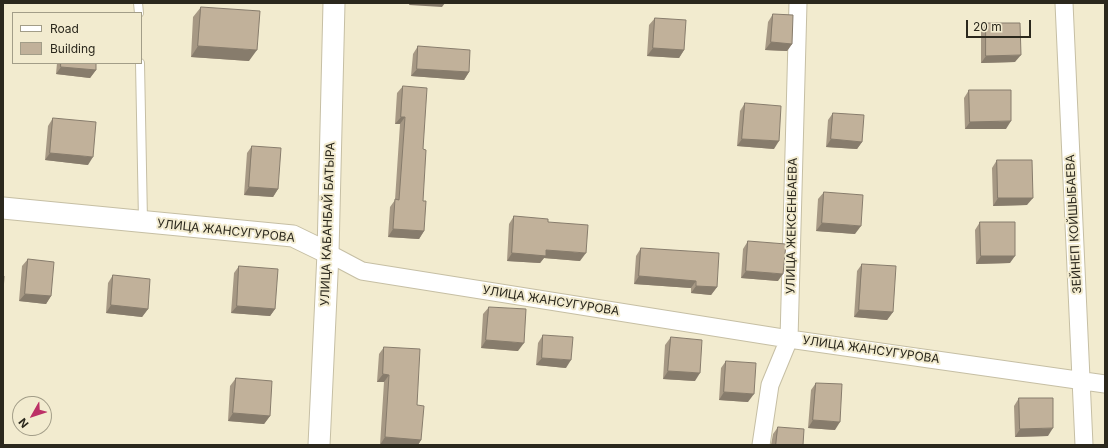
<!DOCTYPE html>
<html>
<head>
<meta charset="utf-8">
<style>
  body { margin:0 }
  #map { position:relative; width:1108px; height:448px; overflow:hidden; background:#f2ebcf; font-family:Inter,sans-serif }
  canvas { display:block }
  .frame { position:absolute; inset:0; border:4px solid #2b281d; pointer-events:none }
  .legend { position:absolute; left:12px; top:12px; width:130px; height:52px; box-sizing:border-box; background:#f2ebcf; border:1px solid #a29d88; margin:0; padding:5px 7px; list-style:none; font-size:12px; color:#2b281d }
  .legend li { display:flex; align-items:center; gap:8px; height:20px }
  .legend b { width:20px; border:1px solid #a29d88 }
  .north { position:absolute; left:12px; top:396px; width:40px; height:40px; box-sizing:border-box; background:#f2ebcf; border:1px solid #a29d88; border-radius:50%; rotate:231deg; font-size:11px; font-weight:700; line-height:16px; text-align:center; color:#2b281d }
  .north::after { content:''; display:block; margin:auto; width:14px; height:18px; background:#bc3066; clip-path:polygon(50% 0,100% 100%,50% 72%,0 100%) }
  .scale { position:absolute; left:966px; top:20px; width:65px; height:18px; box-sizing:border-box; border:2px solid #2b281d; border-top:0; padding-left:5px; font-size:12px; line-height:14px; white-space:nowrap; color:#2b281d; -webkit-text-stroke:3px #f2ebcf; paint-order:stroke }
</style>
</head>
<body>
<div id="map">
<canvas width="1108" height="448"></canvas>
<div class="frame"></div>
<ul class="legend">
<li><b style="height:5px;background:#fff"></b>Road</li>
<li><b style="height:11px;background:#c1b19a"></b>Building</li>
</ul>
<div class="north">N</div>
<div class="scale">20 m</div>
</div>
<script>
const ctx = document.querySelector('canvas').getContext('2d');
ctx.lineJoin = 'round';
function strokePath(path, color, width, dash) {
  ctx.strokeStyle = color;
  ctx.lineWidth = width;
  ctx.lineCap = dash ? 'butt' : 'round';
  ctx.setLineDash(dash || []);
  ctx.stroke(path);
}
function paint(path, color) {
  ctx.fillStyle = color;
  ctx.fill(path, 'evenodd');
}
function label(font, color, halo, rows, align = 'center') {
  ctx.font = font + ' Inter,sans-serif';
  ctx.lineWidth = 4;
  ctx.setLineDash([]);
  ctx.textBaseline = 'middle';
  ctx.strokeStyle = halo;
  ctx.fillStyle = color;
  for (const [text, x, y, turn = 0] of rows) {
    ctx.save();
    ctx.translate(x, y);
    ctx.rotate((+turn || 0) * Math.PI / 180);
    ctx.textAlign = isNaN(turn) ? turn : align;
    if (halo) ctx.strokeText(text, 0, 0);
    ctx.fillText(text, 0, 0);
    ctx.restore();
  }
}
const service = new Path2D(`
  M 138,3 L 139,13
  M 140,63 L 143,221`);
const minor = new Path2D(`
  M 1064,3 L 1084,445
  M 328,253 L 362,271 L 789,339 L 1105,384
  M 761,445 L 770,385 L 789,339 L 798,3`);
const tertiary = new Path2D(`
  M 3,208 L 293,236 L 328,253
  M 319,445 L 328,253 L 334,3`);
const wall = new Path2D(`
  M 201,7 L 249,61 L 191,57 L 193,17 Z
  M 773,14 L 792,44 L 787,51 L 765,50 L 768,22 Z
  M 655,18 L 684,50 L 679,58 L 647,56 L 649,25 Z
  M 986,23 L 1015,62 L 981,63 L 981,31 Z
  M 418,46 L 469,72 L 464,80 L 411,76 L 413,54 Z
  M 57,63 L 96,63 L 96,70 L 90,78 L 56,74 Z
  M 403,86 L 423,149 L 423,201 L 424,231 L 419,239 L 388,237 L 390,207 L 395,200 L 400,124 L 395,124 L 397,93 Z
  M 969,90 L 1006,129 L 965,129 L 964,98 Z
  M 745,103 L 774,149 L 737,146 L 740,111 Z
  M 833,113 L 862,142 L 857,149 L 826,147 L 828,120 Z
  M 53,118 L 88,165 L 45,160 L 48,126 Z
  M 252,146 L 278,189 L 273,197 L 244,195 L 247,153 Z
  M 997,160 L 1027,205 L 993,206 L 992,168 Z
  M 824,192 L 855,234 L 816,231 L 818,199 Z
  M 514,216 L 548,222 L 580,261 L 544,258 L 540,263 L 507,261 L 509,224 Z
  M 980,222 L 1010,263 L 976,264 L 975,230 Z
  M 748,241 L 778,281 L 741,278 L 743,249 Z
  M 641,248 L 717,287 L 711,295 L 691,293 L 691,288 L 634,284 L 636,256 Z
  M 28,259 L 51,296 L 46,304 L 19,301 L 22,266 Z
  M 862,264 L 893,312 L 887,320 L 854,317 L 857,271 Z
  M 239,266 L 275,309 L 270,316 L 231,313 L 234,273 Z
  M 113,275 L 148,309 L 142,317 L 106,313 L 108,283 Z
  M 489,307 L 518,351 L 481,348 L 483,314 Z
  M 543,335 L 566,368 L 536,365 L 538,343 Z
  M 671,337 L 695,381 L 663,379 L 665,345 Z
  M 384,347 L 417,405 L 421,440 L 418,445 L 380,445 L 384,382 L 377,382 L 379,354 Z
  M 726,361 L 748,402 L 719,400 L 721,368 Z
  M 236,378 L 270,416 L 264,424 L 228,421 L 230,386 Z
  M 816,383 L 835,430 L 808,428 L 811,390 Z
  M 1019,398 L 1048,436 L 1015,437 L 1014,406 Z
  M 778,427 L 803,445 L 771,445 L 773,434 Z`);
const shadedWall = new Path2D(`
  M 410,3 L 445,3 L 442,7 L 409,5 Z
  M 771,3 L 784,3 L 783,4 Z
  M 771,42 L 792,44 L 787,51 L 765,50 Z
  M 198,46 L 257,50 L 249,61 L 191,57 Z
  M 653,48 L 684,50 L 679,58 L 647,56 Z
  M 1021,55 L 1015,62 L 981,63 L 986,56 Z
  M 61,67 L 96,70 L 90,78 L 56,74 Z
  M 417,69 L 469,72 L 464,80 L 411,76 Z
  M 401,117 L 405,117 L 400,124 L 395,124 Z
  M 1011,121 L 1006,129 L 965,129 L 970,122 Z
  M 742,139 L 779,141 L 774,149 L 737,146 Z
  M 831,139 L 862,142 L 857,149 L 826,147 Z
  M 50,153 L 93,157 L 88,165 L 45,160 Z
  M 249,187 L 278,189 L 273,197 L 244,195 Z
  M 998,198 L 1033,198 L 1027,205 L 993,206 Z
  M 822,223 L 861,226 L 855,234 L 816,231 Z
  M 393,229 L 424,231 L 419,239 L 388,237 Z
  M 546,250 L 586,253 L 580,261 L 544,258 L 540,263 L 507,261 L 512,253 Z
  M 981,256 L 1015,256 L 1010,263 L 976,264 Z
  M 746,271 L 783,274 L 778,281 L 741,278 Z
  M 639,276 L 696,281 L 691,288 L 634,284 Z
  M 696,286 L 717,287 L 711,295 L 691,293 Z
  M 25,294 L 51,296 L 46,304 L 19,301 Z
  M 111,305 L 148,309 L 142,317 L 106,313 Z
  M 237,306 L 275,309 L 270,316 L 231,313 Z
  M 859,310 L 893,312 L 887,320 L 854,317 Z
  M 486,340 L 524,343 L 518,351 L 481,348 Z
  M 542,358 L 571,360 L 566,368 L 536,365 Z
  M 668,371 L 700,373 L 695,381 L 663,379 Z
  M 383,374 L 389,375 L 384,382 L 377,382 Z
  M 724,392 L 754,394 L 748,402 L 719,400 Z
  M 233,413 L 270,416 L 264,424 L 228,421 Z
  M 813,420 L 840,422 L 835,430 L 808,428 Z
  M 1053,428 L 1048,436 L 1015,437 L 1020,429 Z
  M 385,437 L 421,440 L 418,445 L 380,445 Z`);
const building = new Path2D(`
  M 201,7 L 260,11 L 257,50 L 198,46 Z
  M 773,14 L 793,15 L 792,44 L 771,42 Z
  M 655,18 L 686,20 L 684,50 L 653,48 Z
  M 986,23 L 1020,23 L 1021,55 L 986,56 Z
  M 418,46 L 470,50 L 469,72 L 417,69 Z
  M 61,63 L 96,63 L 96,70 L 61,67 Z
  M 403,86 L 427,88 L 423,149 L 426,150 L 423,201 L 426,201 L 424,231 L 393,229 L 395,199 L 399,200 L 405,117 L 401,117 Z
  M 969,90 L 1011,90 L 1011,121 L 970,122 Z
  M 745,103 L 781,106 L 779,141 L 742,139 Z
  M 833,113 L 864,115 L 862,142 L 831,139 Z
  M 53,118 L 96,122 L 93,157 L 50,153 Z
  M 252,146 L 281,148 L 278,189 L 249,187 Z
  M 997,160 L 1032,160 L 1033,198 L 998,198 Z
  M 824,192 L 863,195 L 861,226 L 822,223 Z
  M 514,216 L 548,219 L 548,222 L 588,225 L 586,253 L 546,250 L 546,256 L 512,253 Z
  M 980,222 L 1015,222 L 1015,256 L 981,256 Z
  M 748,241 L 786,244 L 783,274 L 746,271 Z
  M 641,248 L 719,253 L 717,287 L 696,286 L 696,281 L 639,276 Z
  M 28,259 L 54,262 L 51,296 L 25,294 Z
  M 862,264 L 896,266 L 893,312 L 859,310 Z
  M 239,266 L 278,269 L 275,309 L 237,306 Z
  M 113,275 L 150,279 L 148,309 L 111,305 Z
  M 3,276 L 4,276 L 3,292 Z
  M 489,307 L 526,309 L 524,343 L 486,340 Z
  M 543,335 L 573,337 L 571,360 L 542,358 Z
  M 671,337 L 702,340 L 700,373 L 668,371 Z
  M 384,347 L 420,349 L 417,405 L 424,406 L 421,440 L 385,437 L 389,375 L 383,374 Z
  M 726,361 L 756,363 L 754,394 L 724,392 Z
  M 236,378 L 272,381 L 270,416 L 233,413 Z
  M 816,383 L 842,384 L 840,422 L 813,420 Z
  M 1019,398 L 1053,398 L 1053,428 L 1020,429 Z
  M 778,427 L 804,429 L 803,445 L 776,445 Z`);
const streetNames = [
  ["УЛИЦА КАБАНБАЙ БАТЫРА",328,224,-88],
  ["ЗЕЙНЕП КОЙШЫБАЕВА",1074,224,-93],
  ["УЛИЦА ЖЕКСЕНБАЕВА",792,226,-89],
  ["УЛИЦА ЖАНСУГУРОВА",226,231,6],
  ["УЛИЦА ЖАНСУГУРОВА",551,301,9],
  ["УЛИЦА ЖАНСУГУРОВА",871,350,8]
];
strokePath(service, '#c6bfa4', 10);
strokePath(minor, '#c6bfa4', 19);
strokePath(tertiary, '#c6bfa4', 23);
strokePath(service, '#fff', 8);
strokePath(minor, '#fff', 17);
strokePath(tertiary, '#fff', 21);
paint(wall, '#a69884');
paint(shadedWall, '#877c6c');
paint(building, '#c1b19a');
strokePath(building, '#877c6c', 1);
label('12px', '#2b281d', '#f2ebcf', streetNames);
</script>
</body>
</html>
